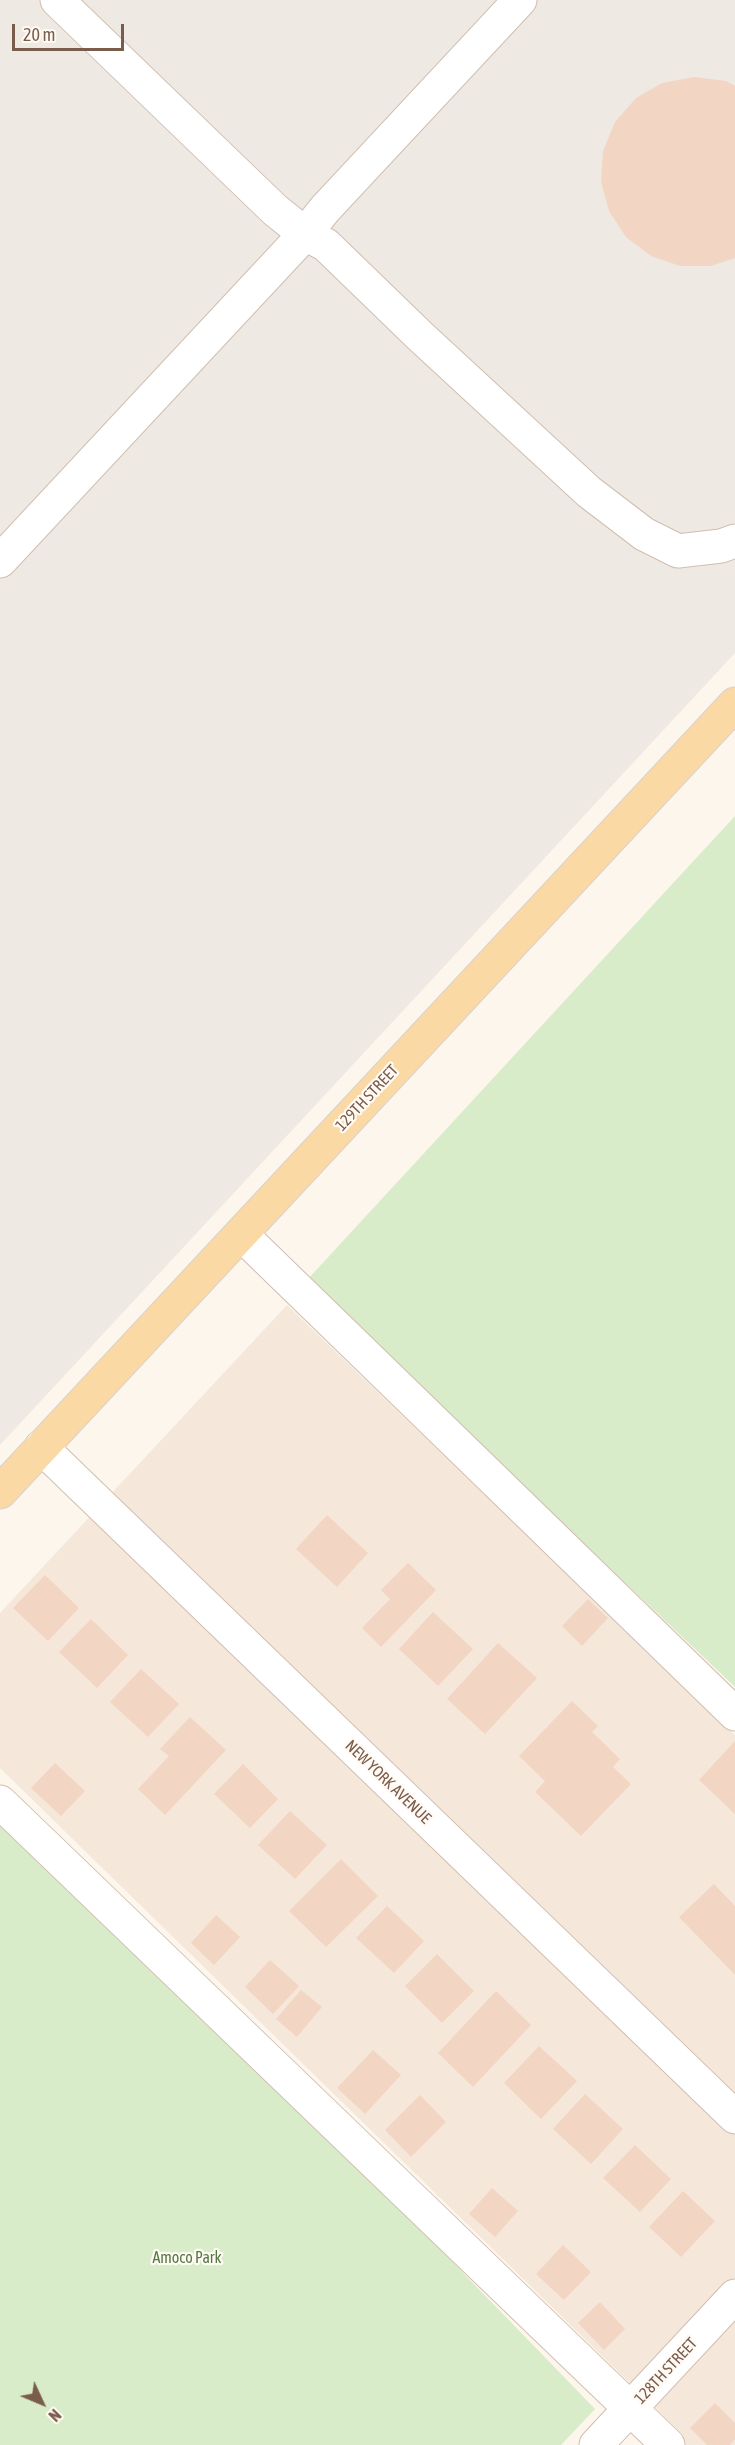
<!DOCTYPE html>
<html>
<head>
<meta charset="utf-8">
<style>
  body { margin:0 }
  #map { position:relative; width:735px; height:2445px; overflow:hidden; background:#fdf6ec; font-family:"Asap Condensed",sans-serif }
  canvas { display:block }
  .north { position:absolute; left:12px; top:2373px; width:60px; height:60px; -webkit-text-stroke:4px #fffaf3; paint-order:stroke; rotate:134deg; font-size:16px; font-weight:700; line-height:24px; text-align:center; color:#7a5c4d }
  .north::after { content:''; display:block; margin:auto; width:21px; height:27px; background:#7a5c4d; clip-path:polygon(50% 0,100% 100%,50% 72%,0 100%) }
  .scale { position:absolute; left:12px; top:24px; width:112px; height:27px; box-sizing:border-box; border:3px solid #7a5c4d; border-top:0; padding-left:8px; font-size:18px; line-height:21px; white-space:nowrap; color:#7a5c4d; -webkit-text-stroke:4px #fffaf3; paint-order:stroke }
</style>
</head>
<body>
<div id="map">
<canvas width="735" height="2445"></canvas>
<div class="north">N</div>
<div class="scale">20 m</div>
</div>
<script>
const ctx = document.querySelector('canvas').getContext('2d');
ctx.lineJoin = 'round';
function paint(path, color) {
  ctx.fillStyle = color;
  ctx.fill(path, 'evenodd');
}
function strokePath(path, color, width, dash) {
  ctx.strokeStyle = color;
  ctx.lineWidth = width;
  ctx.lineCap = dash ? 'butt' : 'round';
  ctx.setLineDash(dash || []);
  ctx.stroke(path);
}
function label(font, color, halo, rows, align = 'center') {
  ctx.font = font + ' "Asap Condensed",sans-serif';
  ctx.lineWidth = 4.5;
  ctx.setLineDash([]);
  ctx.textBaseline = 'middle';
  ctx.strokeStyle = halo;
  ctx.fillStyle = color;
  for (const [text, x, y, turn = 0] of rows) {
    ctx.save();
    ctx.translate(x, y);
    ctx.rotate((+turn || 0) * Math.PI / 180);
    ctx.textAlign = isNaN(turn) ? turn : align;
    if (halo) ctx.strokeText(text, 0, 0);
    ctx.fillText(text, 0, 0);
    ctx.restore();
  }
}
const residential = new Path2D(`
  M 287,1305 L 735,1735 L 735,2445 L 675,2445 L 683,2435 L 0,1768 L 0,1613 Z`);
const industrial = new Path2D(`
  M 0,0 L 735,0 L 735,653 L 0,1445 Z`);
const green = new Path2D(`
  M 735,816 L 735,1687 L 307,1280 Z
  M 0,1819 L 343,2149 L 595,2409 L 561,2445 L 0,2445 Z`);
const building = new Path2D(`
  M 694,77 L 726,81 L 735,86 L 735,258 L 711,266 L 680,266 L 651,256 L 626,237 L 609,211 L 601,182 L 603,151 L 615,122 L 636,98 L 662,83 Z
  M 327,1515 L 368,1553 L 337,1587 L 296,1549 Z
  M 408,1563 L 436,1590 L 381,1647 L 362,1628 L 390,1599 L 381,1590 Z
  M 45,1575 L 79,1608 L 48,1641 L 13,1608 Z
  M 588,1599 L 608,1618 L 582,1646 L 562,1626 Z
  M 433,1612 L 473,1649 L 438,1686 L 399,1649 Z
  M 91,1619 L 128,1655 L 97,1688 L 59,1652 Z
  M 498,1643 L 537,1678 L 485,1734 L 447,1699 Z
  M 141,1669 L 179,1704 L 148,1737 L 110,1702 Z
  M 572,1701 L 598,1726 L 592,1732 L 620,1759 L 613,1767 L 631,1784 L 581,1836 L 535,1792 L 545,1781 L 519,1756 Z
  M 190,1717 L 226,1750 L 165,1815 L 138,1789 L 169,1756 L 160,1749 Z
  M 735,1741 L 735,1814 L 699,1780 Z
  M 55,1763 L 85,1791 L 61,1816 L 31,1788 Z
  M 243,1764 L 278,1799 L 250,1828 L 214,1794 Z
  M 290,1811 L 327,1845 L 295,1879 L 258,1845 Z
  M 341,1859 L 378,1896 L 326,1947 L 289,1911 Z
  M 714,1884 L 735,1906 L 735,1975 L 679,1917 Z
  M 387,1906 L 424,1941 L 394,1973 L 356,1938 Z
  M 216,1915 L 240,1937 L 214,1965 L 191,1943 Z
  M 437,1954 L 474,1991 L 442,2023 L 405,1986 Z
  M 270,1960 L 299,1986 L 273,2014 L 245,1987 Z
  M 301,1990 L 322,2007 L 297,2037 L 276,2019 Z
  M 496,1991 L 531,2025 L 473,2087 L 438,2053 Z
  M 539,2046 L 577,2081 L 541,2119 L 504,2083 Z
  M 373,2050 L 401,2075 L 365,2114 L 337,2088 Z
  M 585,2094 L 623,2129 L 591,2164 L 553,2129 Z
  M 420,2095 L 446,2122 L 411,2157 L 385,2130 Z
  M 635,2145 L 671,2179 L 640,2212 L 603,2178 Z
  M 492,2188 L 518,2211 L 495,2237 L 469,2214 Z
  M 683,2191 L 715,2221 L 681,2257 L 649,2227 Z
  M 563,2245 L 591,2272 L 564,2300 L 536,2274 Z
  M 600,2302 L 625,2329 L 604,2350 L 578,2323 Z
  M 715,2403 L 735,2423 L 735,2439 L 730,2445 L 707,2445 L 690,2428 Z`);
const minor = new Path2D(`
  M 57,0 L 275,210 L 305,234 L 325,209 L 520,0
  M 0,561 L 305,234 L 326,245 L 420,336 L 589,492 L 644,534 L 678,551 L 721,546 L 735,541
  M 241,1234 L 735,1714
  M 41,1447 L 735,2117
  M 0,1802 L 668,2445
  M 596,2445 L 735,2296`);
const major = new Path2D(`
  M 0,1492 L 735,704`);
const streetNames = [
  ["129TH STREET",367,1098,-47],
  ["NEW YORK AVENUE",388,1782,44],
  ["128TH STREET",666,2371,-47]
];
const parkNames = [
  ["Amoco Park",187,2258]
];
paint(residential, '#f5e8da');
paint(industrial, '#efe9e4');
paint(green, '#d8ecc9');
paint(building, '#f3d5c3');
strokePath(minor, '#d1beb0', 35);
strokePath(major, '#dad1cd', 35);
strokePath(minor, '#fff', 33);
strokePath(major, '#fbd9a5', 33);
label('16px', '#7a5c4d', '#fffaf3', streetNames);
label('16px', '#537a41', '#fffaf3', parkNames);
</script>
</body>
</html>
